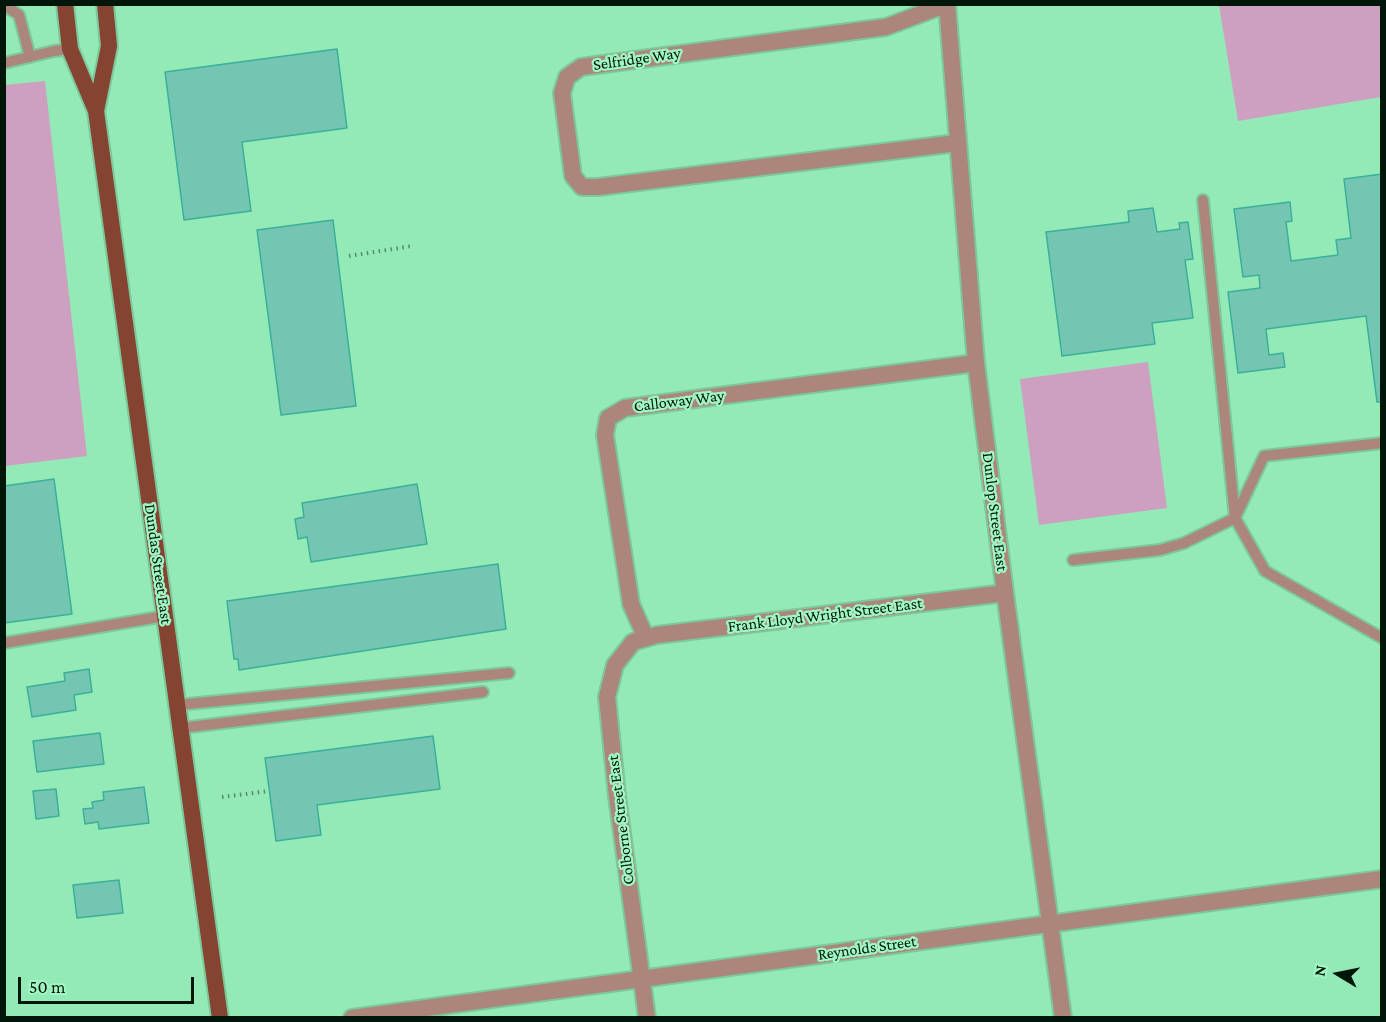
<!DOCTYPE html>
<html>
<head>
<meta charset="utf-8">
<style>
  body { margin:0 }
  #map { position:relative; width:1386px; height:1022px; overflow:hidden; background:#94eab7; font-family:"Crimson Pro",serif }
  canvas { display:block }
  .frame { position:absolute; inset:0; border:6px solid #001608; pointer-events:none }
  .north { position:absolute; left:1308px; top:944px; width:60px; height:60px; -webkit-text-stroke:4px #a1f7c4; paint-order:stroke; rotate:280deg; font-size:16px; font-weight:700; line-height:24px; text-align:center; color:#001608 }
  .north::after { content:''; display:block; margin:auto; width:21px; height:27px; background:#001608; clip-path:polygon(50% 0,100% 100%,50% 72%,0 100%) }
  .scale { position:absolute; left:18px; top:977px; width:176px; height:27px; box-sizing:border-box; border:3px solid #001608; border-top:0; padding-left:8px; font-size:18px; line-height:21px; white-space:nowrap; color:#001608; -webkit-text-stroke:4px #a1f7c4; paint-order:stroke }
</style>
</head>
<body>
<div id="map">
<canvas width="1386" height="1022"></canvas>
<div class="frame"></div>
<div class="north">N</div>
<div class="scale">50 m</div>
</div>
<script>
const ctx = document.querySelector('canvas').getContext('2d');
ctx.lineJoin = 'round';
function paint(path, color) {
  ctx.fillStyle = color;
  ctx.fill(path, 'evenodd');
}
function strokePath(path, color, width, dash) {
  ctx.strokeStyle = color;
  ctx.lineWidth = width;
  ctx.lineCap = dash ? 'butt' : 'round';
  ctx.setLineDash(dash || []);
  ctx.stroke(path);
}
function label(font, color, halo, rows, align = 'center') {
  ctx.font = font + ' "Crimson Pro",serif';
  ctx.lineWidth = 4.5;
  ctx.setLineDash([]);
  ctx.textBaseline = 'middle';
  ctx.strokeStyle = halo;
  ctx.fillStyle = color;
  for (const [text, x, y, turn = 0] of rows) {
    ctx.save();
    ctx.translate(x, y);
    ctx.rotate((+turn || 0) * Math.PI / 180);
    ctx.textAlign = isNaN(turn) ? turn : align;
    if (halo) ctx.strokeText(text, 0, 0);
    ctx.fillText(text, 0, 0);
    ctx.restore();
  }
}
const green = new Path2D(`
  M 1219,5 L 1381,5 L 1381,97 L 1238,121 Z
  M 45,81 L 87,456 L 5,466 L 5,85 Z
  M 1148,362 L 1167,508 L 1039,525 L 1020,379 Z`);
const building = new Path2D(`
  M 337,49 L 347,128 L 242,142 L 251,211 L 184,220 L 165,72 Z
  M 1382,174 L 1382,402 L 1377,402 L 1366,316 L 1266,329 L 1269,355 L 1283,353 L 1285,367 L 1238,373 L 1228,292 L 1260,288 L 1259,275 L 1243,277 L 1234,209 L 1290,202 L 1292,221 L 1286,222 L 1291,261 L 1338,255 L 1336,240 L 1351,238 L 1344,179 Z
  M 1153,208 L 1157,232 L 1180,229 L 1179,223 L 1188,222 L 1193,259 L 1185,260 L 1193,318 L 1152,323 L 1155,344 L 1062,356 L 1046,232 L 1129,222 L 1128,211 Z
  M 333,220 L 356,406 L 281,415 L 257,230 Z
  M 54,479 L 72,614 L 4,623 L 4,486 Z
  M 417,484 L 427,544 L 311,562 L 307,537 L 298,539 L 295,519 L 304,517 L 302,503 Z
  M 498,564 L 506,629 L 239,670 L 238,659 L 234,659 L 227,601 Z
  M 89,669 L 92,692 L 74,695 L 76,710 L 32,717 L 27,687 L 65,681 L 64,673 Z
  M 100,733 L 104,764 L 37,772 L 33,741 Z
  M 433,736 L 440,789 L 317,805 L 321,835 L 276,841 L 265,758 Z
  M 144,787 L 149,823 L 99,829 L 98,822 L 85,824 L 83,809 L 93,808 L 92,802 L 104,800 L 103,792 Z
  M 56,789 L 59,816 L 36,819 L 33,791 Z
  M 119,880 L 123,913 L 77,918 L 73,885 Z`);
const path = new Path2D(`
  M 349,256 L 412,246
  M 222,797 L 269,791`);
const service = new Path2D(`
  M 4,5 L 19,15 L 30,57
  M 4,63 L 54,51 L 70,49
  M 1382,443 L 1264,456 L 1235,518 L 1265,571 L 1382,638
  M 1073,560 L 1160,550 L 1184,543 L 1235,518 L 1203,200
  M 4,643 L 165,616
  M 177,705 L 509,673
  M 181,728 L 483,692`);
const minor = new Path2D(`
  M 957,143 L 598,187 L 582,187 L 573,176 L 562,93 L 567,77 L 581,67 L 886,27 L 947,4 L 976,363 L 1005,593 L 1063,1018
  M 646,638 L 631,604 L 605,435 L 608,418 L 625,408 L 976,363
  M 352,1018 C 695,972 1038,923 1382,879
  M 647,1018 L 617,796 L 607,697 L 615,665 L 633,642 L 657,635 L 1005,593`);
const primary = new Path2D(`
  M 65,4 L 70,49 L 96,111 L 220,1018
  M 96,111 L 109,46 L 105,4`);
const streetNames = [
  ["Selfridge Way",637,59,-8],
  ["Calloway Way",679,401,-7],
  ["Dunlop Street East",995,512,83],
  ["Dundas Street East",158,564,82],
  ["Frank Lloyd Wright Street East",825,615,-7],
  ["Colborne Street East",621,820,-97],
  ["Reynolds Street",867,948,-8]
];
paint(green, '#cd9fc0');
paint(building, '#74c5b2');
strokePath(building, '#39b099', 1.5);
strokePath(service, '#7cc89b', 14);
strokePath(minor, '#7cc89b', 20);
strokePath(primary, '#7cc89b', 20);
strokePath(path, '#538d6a', 4, [1.5, 4.5]);
strokePath(service, '#ac867b', 10);
strokePath(minor, '#ac867b', 16);
strokePath(primary, '#854431', 16);
label('16px', '#001608', '#a1f7c4', streetNames);
</script>
</body>
</html>
